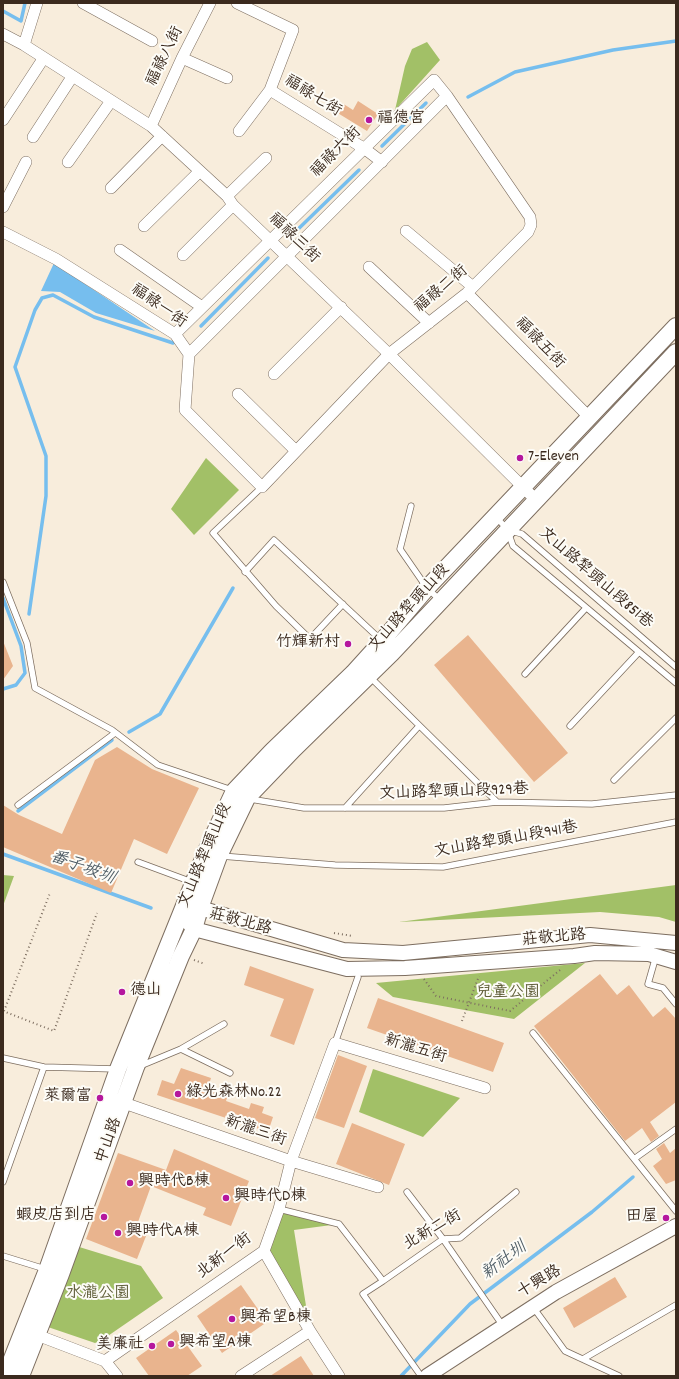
<!DOCTYPE html>
<html>
<head>
<meta charset="utf-8">
<style>
  body { margin:0 }
  #map { position:relative; width:679px; height:1379px; overflow:hidden; background:#f8eddc; font-family:Dekko,sans-serif }
  canvas { display:block }
  .frame { position:absolute; inset:0; border:4px solid #3b2a1e; pointer-events:none }
</style>
</head>
<body>
<div id="map">
<canvas width="679" height="1379"></canvas>
<div class="frame"></div>
</div>
<script>
const ctx = document.querySelector('canvas').getContext('2d');
ctx.lineJoin = 'round';
function paint(path, color) {
  ctx.fillStyle = color;
  ctx.fill(path, 'evenodd');
}
function strokePath(path, color, width, dash) {
  ctx.strokeStyle = color;
  ctx.lineWidth = width;
  ctx.lineCap = dash ? 'butt' : 'round';
  ctx.setLineDash(dash || []);
  ctx.stroke(path);
}
function label(font, color, halo, rows, align = 'center') {
  ctx.font = font + ' Dekko,"LXGW WenKai TC",sans-serif';
  ctx.lineWidth = 4;
  ctx.setLineDash([]);
  ctx.textBaseline = 'middle';
  ctx.strokeStyle = halo;
  ctx.fillStyle = color;
  for (const [text, x, y, turn = 0] of rows) {
    ctx.save();
    ctx.translate(x, y);
    ctx.rotate((+turn || 0) * Math.PI / 180);
    ctx.textAlign = isNaN(turn) ? turn : align;
    if (halo) ctx.strokeText(text, 0, 0);
    ctx.fillText(text, 0, 0);
    ctx.restore();
  }
}
const green = new Path2D(`
  M 427,42 L 440,60 L 395,110 L 405,66 L 412,49 Z
  M 206,458 L 239,490 L 194,535 L 171,509 Z
  M 3,875 L 14,876 L 3,906 Z
  M 676,885 L 676,922 L 659,917 L 600,912 L 399,922 Z
  M 585,963 L 514,1019 L 393,997 L 376,983 Z
  M 373,1069 L 460,1098 L 423,1137 L 359,1112 Z
  M 279,1209 L 339,1224 L 294,1230 L 310,1331 L 264,1251 Z
  M 76,1246 L 141,1266 L 163,1298 L 102,1340 L 95,1343 L 42,1325 Z`);
const water = new Path2D(`
  M 54,263 L 155,331 L 96,313 L 60,292 L 41,291 Z`);
const stream = new Path2D(`
  M 3,11 L 21,21 L 25,3
  M 468,97 L 515,72 L 613,50 L 676,41
  M 382,146 L 426,103
  M 291,236 L 359,170
  M 201,326 L 268,258
  M 3,598 L 21,646 L 25,673 L 16,685 L 3,689
  M 29,614 L 46,496 L 46,456 L 15,367 L 35,310 L 42,298 L 53,295 L 94,317 L 173,343
  M 129,732 L 160,714 L 233,588
  M 18,811 L 112,740
  M 3,854 L 151,908
  M 401,1376 L 470,1304 L 592,1212 L 633,1177`);
const building = new Path2D(`
  M 358,101 L 378,114 L 367,131 L 336,112 L 342,103 L 353,110 Z
  M 468,635 L 568,753 L 534,782 L 434,665 Z
  M 3,641 L 13,666 L 3,680 Z
  M 117,747 L 152,769 L 199,788 L 167,854 L 134,839 L 111,893 L 3,847 L 3,805 L 19,815 L 62,834 L 95,760 Z
  M 250,966 L 314,989 L 294,1045 L 270,1036 L 284,999 L 244,985 Z
  M 600,974 L 617,995 L 629,985 L 653,1017 L 665,1007 L 676,1019 L 676,1102 L 650,1122 L 659,1136 L 651,1142 L 642,1128 L 625,1141 L 534,1026 Z
  M 378,998 L 504,1043 L 493,1072 L 367,1028 Z
  M 338,1055 L 367,1066 L 344,1128 L 315,1118 Z
  M 181,1068 L 211,1078 L 208,1088 L 228,1095 L 226,1101 L 249,1109 L 251,1103 L 264,1107 L 262,1113 L 273,1117 L 268,1132 L 157,1095 L 162,1080 L 174,1084 Z
  M 352,1123 L 405,1144 L 389,1185 L 336,1164 Z
  M 664,1143 L 670,1153 L 676,1148 L 676,1180 L 666,1184 L 653,1166 L 662,1159 L 656,1149 Z
  M 174,1149 L 249,1181 L 231,1226 L 203,1215 L 206,1208 L 151,1186 L 138,1222 L 150,1226 L 137,1259 L 86,1239 L 118,1153 L 166,1170 Z
  M 615,1277 L 627,1297 L 574,1328 L 563,1308 Z
  M 241,1285 L 267,1322 L 222,1353 L 197,1316 Z
  M 176,1330 L 202,1366 L 187,1376 L 149,1376 L 136,1358 Z
  M 301,1356 L 314,1376 L 270,1376 Z`);
const path = new Path2D(`
  M 334,933 L 353,936
  M 194,960 L 205,964
  M 424,979 L 436,996 L 510,1011 L 560,970
  M 3,1011 L 54,1031 L 97,913
  M 4,1011 L 50,893
  M 462,1021 L 479,976`);
const service = new Path2D(`
  M 262,487 L 213,533 L 276,606 L 310,639 L 343,604
  M 411,506 L 400,549 L 427,588 L 441,601
  M 496,517 L 508,530 L 522,534 L 676,667
  M 508,532 L 513,546 L 676,683
  M 245,572 L 274,540 L 382,641
  M 3,582 L 27,643 L 35,688 L 112,730 L 158,765 L 232,790
  M 525,674 L 586,608
  M 369,676 L 497,802
  M 570,726 L 639,652
  M 614,780 L 676,718
  M 250,799 L 304,808 L 444,808 L 497,802 L 592,804 L 676,795
  M 18,805 L 115,733
  M 345,808 L 419,726
  M 221,856 L 335,865 L 443,867 L 676,822
  M 138,862 L 192,882
  M 656,956 L 648,984 L 663,988 L 676,1004
  M 533,1033 L 676,1211
  M 335,1043 L 358,977
  M 181,1049 L 224,1024
  M 3,1058 L 44,1067 L 116,1069
  M 140,1066 L 181,1049 L 230,1073
  M 634,1159 L 676,1129
  M 3,1182 L 44,1067
  M 407,1192 L 443,1239 L 503,1326
  M 279,1209 L 339,1224 L 383,1281 L 363,1294 L 421,1376
  M 3,1256 L 45,1269
  M 383,1281 L 443,1239 L 460,1238 L 516,1192
  M 533,1307 L 565,1351 L 619,1376
  M 583,1359 L 676,1305`);
const minor = new Path2D(`
  M 83,3 L 152,41
  M 237,3 L 293,30 L 270,90 L 365,149 L 382,162
  M 3,34 L 24,45 L 151,126 L 227,196 L 233,205 L 389,354 L 536,500
  M 24,45 L 37,3
  M 182,58 L 227,78
  M 3,120 L 43,59
  M 151,126 L 182,58 L 210,3
  M 239,131 L 270,90
  M 33,137 L 72,77
  M 68,162 L 111,101
  M 111,188 L 162,136
  M 227,196 L 266,158
  M 3,207 L 26,162
  M 144,226 L 200,171
  M 406,231 L 473,287
  M 3,232 L 56,259 L 175,334 L 189,354 L 185,410 L 262,487 L 389,354 L 467,293 L 528,232 L 531,225 L 530,217 L 447,96 L 434,80 L 175,334
  M 120,250 L 202,307
  M 183,255 L 233,205
  M 369,267 L 429,323
  M 467,293 L 589,417
  M 189,354 L 447,96
  M 274,374 L 341,307
  M 238,394 L 296,451
  M 124,1103 L 291,1161 L 378,1187
  M 264,1251 L 310,1331 L 339,1376
  M 37,1335 L 105,1361 L 117,1376
  M 105,1361 L 264,1251 L 279,1209 L 291,1161 L 335,1043 L 485,1088
  M 241,1376 L 310,1331`);
const tertiary = new Path2D(`
  M 676,943 L 590,935 L 403,953 L 343,950 L 200,908 L 181,915 L 194,929 L 347,969 L 405,968 L 574,956 L 595,953 L 649,954 L 676,962
  M 427,1376 L 556,1292 L 676,1226`);
const secondary = new Path2D(`
  M 5,1376 L 47,1270 L 118,1069 L 207,849 L 234,791 L 272,751 L 353,673 L 382,641 L 427,588 L 676,326
  M 21,1376 L 61,1274 L 136,1067 L 181,956 L 194,929 L 200,908 L 219,856 L 247,798 L 294,749 L 392,653 L 676,352`);
const markers = [
  [369,120,4,"#b5179e"],
  [520,458,4,"#b5179e"],
  [348,644,4,"#b5179e"],
  [122,992,4,"#b5179e"],
  [178,1094,4,"#b5179e"],
  [100,1098,4,"#b5179e"],
  [130,1183,4,"#b5179e"],
  [226,1198,4,"#b5179e"],
  [104,1217,4,"#b5179e"],
  [666,1218,4,"#b5179e"],
  [118,1233,4,"#b5179e"],
  [232,1319,4,"#b5179e"],
  [171,1344,4,"#b5179e"],
  [152,1346,4,"#b5179e"]
];
const streetNames = [
  ["福祿八街",166,57,-64],
  ["福祿七街",312,97,32],
  ["福祿六街",337,153,-45],
  ["福祿三街",293,239,44],
  ["福祿二街",442,290,-40],
  ["福祿一街",158,307,35],
  ["福祿五街",539,344,46],
  ["文山路犂頭山段851巷",595,579,41],
  ["文山路犂頭山段",410,609,-48],
  ["文山路犂頭山段929巷",454,793,-2],
  ["文山路犂頭山段941巷",506,841,-10],
  ["文山路犂頭山段",206,856,-67],
  ["莊敬北路",240,923,15],
  ["莊敬北路",554,939,-5],
  ["新瀧五街",415,1050,17],
  ["新瀧三街",255,1132,19],
  ["中山路",110,1141,-70],
  ["北新二街",433,1231,-30],
  ["北新一街",225,1257,-37],
  ["十興路",540,1283,-31]
];
const poiNames = [
  ["福德宮",377,120],
  ["7-Eleven",528,458],
  ["竹輝新村",340,644,"right"],
  ["德山",130,992],
  ["綠光森林No.22",186,1094],
  ["萊爾富",92,1098,"right"],
  ["興時代B棟",138,1183],
  ["興時代D棟",234,1198],
  ["蝦皮店到店",96,1217,"right"],
  ["田屋",658,1218,"right"],
  ["興時代A棟",126,1233],
  ["興希望B棟",240,1319],
  ["興希望A棟",179,1344],
  ["美廉社",144,1346,"right"]
];
const parkNames = [
  ["兒童公園",508,994],
  ["水瀧公園",98,1295]
];
const waterNames = [
  ["番子坡圳",82,869,20],
  ["新社圳",505,1262,-37]
];
paint(green, '#a2c067');
paint(water, '#76beee');
strokePath(stream, '#76beee', 3.5);
paint(building, '#e9b48e');
strokePath(service, '#7d6e60', 7);
strokePath(minor, '#7d6e60', 12);
strokePath(tertiary, '#7d6e60', 16);
strokePath(secondary, '#7d6e60', 18);
strokePath(path, '#7d6e60', 2, [1, 3]);
strokePath(service, '#fff', 5.5);
strokePath(minor, '#fff', 11);
strokePath(tertiary, '#fff', 14);
strokePath(secondary, '#fff', 16);
for (const [x, y, r, color] of markers) {
  const dot = new Path2D();
  dot.arc(x, y, r, 0, 2 * Math.PI);
  ctx.fillStyle = color;
  ctx.fill(dot);
  strokePath(dot, '#fdfcf7', 1.5);
}
label('16px', '#3b2a1e', '#fdfcf7', streetNames);
label('16px', '#3b2a1e', '#fdfcf7', poiNames, 'left');
label('16px', '#5f5e38', '#fdfcf7', parkNames);
label('italic 17px', '#505e67', '#fdfcf7', waterNames);
</script>
</body>
</html>
